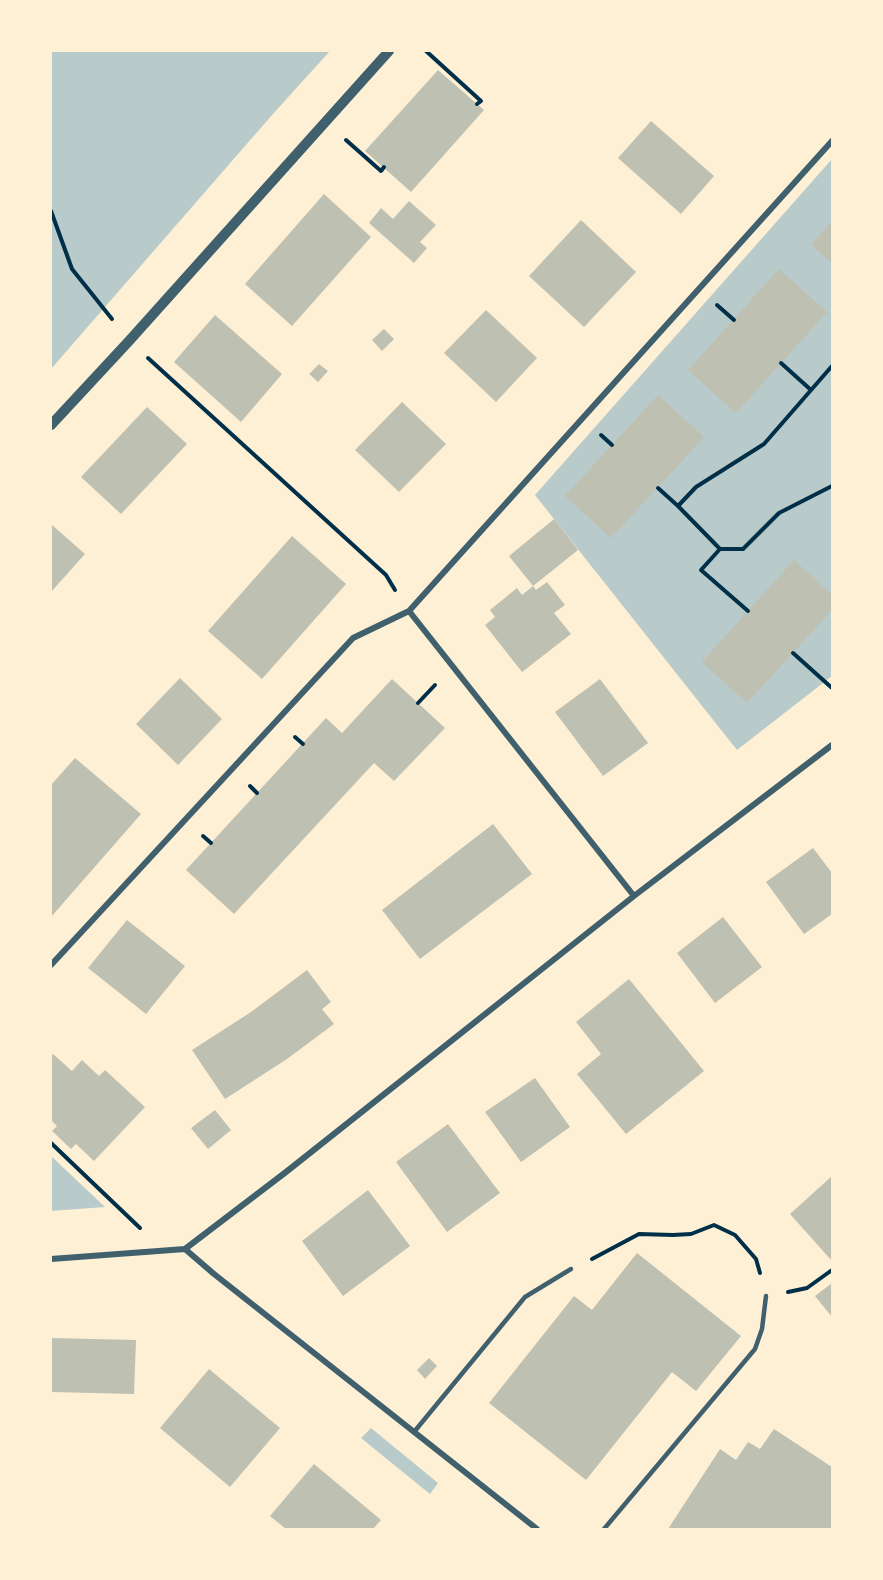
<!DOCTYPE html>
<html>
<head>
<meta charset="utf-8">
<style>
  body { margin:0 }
  #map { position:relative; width:883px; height:1580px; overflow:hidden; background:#fdf0d5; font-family:"DM Sans",sans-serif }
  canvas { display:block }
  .frame { position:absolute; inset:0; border:52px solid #fdf0d5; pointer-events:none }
</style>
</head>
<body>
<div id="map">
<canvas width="883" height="1580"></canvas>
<div class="frame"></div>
</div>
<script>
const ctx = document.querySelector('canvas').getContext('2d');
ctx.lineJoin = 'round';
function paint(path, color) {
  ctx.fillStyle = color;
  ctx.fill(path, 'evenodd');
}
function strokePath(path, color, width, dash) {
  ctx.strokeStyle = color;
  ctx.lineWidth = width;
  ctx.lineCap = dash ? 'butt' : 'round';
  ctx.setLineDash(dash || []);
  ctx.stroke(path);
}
const green = new Path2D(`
  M 51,51 L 330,51 L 272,115 L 51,369 Z
  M 832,159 L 832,676 L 737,750 L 535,495 Z
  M 51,1156 L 105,1207 L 51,1211 Z
  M 371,1428 L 438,1483 L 430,1494 L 361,1438 Z`);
const building = new Path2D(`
  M 438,70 L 484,110 L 411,192 L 365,151 Z
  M 651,121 L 714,176 L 681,214 L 618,158 Z
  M 324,194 L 371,237 L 292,326 L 245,284 Z
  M 409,201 L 436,225 L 420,242 L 427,248 L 414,263 L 369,223 L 381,208 L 393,219 Z
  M 581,220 L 636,272 L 584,327 L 529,276 Z
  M 832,221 L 832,263 L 811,245 Z
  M 779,269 L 827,312 L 736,413 L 688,370 Z
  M 486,310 L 537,358 L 496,402 L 444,353 Z
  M 215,315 L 282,374 L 241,422 L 174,362 Z
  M 384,329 L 394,339 L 382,351 L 372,340 Z
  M 319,364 L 328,371 L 318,382 L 309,374 Z
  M 658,395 L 704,437 L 611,538 L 565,496 Z
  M 402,402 L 446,444 L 399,492 L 355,450 Z
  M 147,407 L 187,444 L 121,514 L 81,477 Z
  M 554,519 L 578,550 L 533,586 L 509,556 Z
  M 51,524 L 85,554 L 51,592 Z
  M 292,536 L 346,584 L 262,679 L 208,631 Z
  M 794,560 L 832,595 L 832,610 L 747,703 L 702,662 Z
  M 547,582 L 565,605 L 554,613 L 571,634 L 522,672 L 485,625 L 495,617 L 490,610 L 517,588 L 522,595 L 533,586 L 536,590 Z
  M 180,678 L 222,719 L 178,765 L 136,724 Z
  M 392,679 L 445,728 L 394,781 L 374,763 L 234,914 L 186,870 L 326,718 L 342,733 Z
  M 600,679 L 648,743 L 603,776 L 555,712 Z
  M 75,758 L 141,814 L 51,917 L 51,785 Z
  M 493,824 L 532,874 L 420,959 L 382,910 Z
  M 813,848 L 832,873 L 832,914 L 804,934 L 766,882 Z
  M 723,917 L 762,967 L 715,1003 L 677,953 Z
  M 127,920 L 185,966 L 146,1014 L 88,968 Z
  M 307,970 L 331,1002 L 322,1009 L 334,1024 L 287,1059 L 225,1099 L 192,1050 L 251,1012 Z
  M 629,979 L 704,1071 L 626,1134 L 577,1074 L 601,1054 L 576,1022 Z
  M 53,1054 L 72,1071 L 82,1060 L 99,1076 L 105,1070 L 145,1107 L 94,1161 L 76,1144 L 71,1149 L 52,1131 L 57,1126 L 51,1120 L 51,1057 Z
  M 535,1078 L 570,1127 L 521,1162 L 485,1112 Z
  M 215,1110 L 231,1130 L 208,1149 L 191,1128 Z
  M 448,1124 L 500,1193 L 447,1232 L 396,1162 Z
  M 832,1176 L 832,1261 L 790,1214 Z
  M 368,1190 L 410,1246 L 343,1296 L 302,1241 Z
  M 637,1253 L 741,1336 L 696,1391 L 672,1372 L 586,1480 L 489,1403 L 574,1296 L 592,1310 Z
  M 832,1283 L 832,1317 L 815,1296 Z
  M 51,1338 L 136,1340 L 134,1394 L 51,1392 Z
  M 429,1358 L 437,1366 L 425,1379 L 417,1370 Z
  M 209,1369 L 280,1428 L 230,1487 L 160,1428 Z
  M 774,1429 L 832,1467 L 832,1529 L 668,1529 L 720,1449 L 736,1460 L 748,1442 L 760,1449 Z
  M 314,1464 L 381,1520 L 373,1529 L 286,1529 L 270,1516 Z`);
const path = new Path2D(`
  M 426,51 L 481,101 L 477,104
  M 346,140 L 381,171 L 384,167
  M 51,211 L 72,269 L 112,319
  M 717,305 L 734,320
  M 148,358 L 386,575 L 395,590
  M 781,363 L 811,390
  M 601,435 L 612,445
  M 658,488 L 678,506 L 696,487 L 764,444 L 832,366
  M 678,506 L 720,549 L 701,570 L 748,611
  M 720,549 L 743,549 L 779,513 L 832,486
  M 793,653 L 832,688
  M 418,703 L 435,685
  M 295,737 L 303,744
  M 250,786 L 257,793
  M 203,836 L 211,843
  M 51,1143 L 140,1228
  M 592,1259 L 639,1234 L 673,1235 L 691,1234 L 714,1225 L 735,1235 L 756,1259 L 760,1273
  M 788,1292 L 807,1288 L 832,1270`);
const service = new Path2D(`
  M 414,1432 L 525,1297 L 571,1269
  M 604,1529 L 755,1349 L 762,1329 L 766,1296`);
const minor = new Path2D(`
  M 409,611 L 634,896
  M 51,965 L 353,638 L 409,611 L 832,141
  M 185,1249 L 214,1274 L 537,1529
  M 51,1259 L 185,1249 L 286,1172 L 634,896 L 832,745`);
const tertiary = new Path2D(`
  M 51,425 L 129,341 L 389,51`);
paint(green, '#b9caca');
paint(building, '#bec0b2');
strokePath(path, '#003049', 4);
strokePath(service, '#3f606c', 4.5);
strokePath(minor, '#3f606c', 6);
strokePath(tertiary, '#3f606c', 10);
</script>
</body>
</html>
